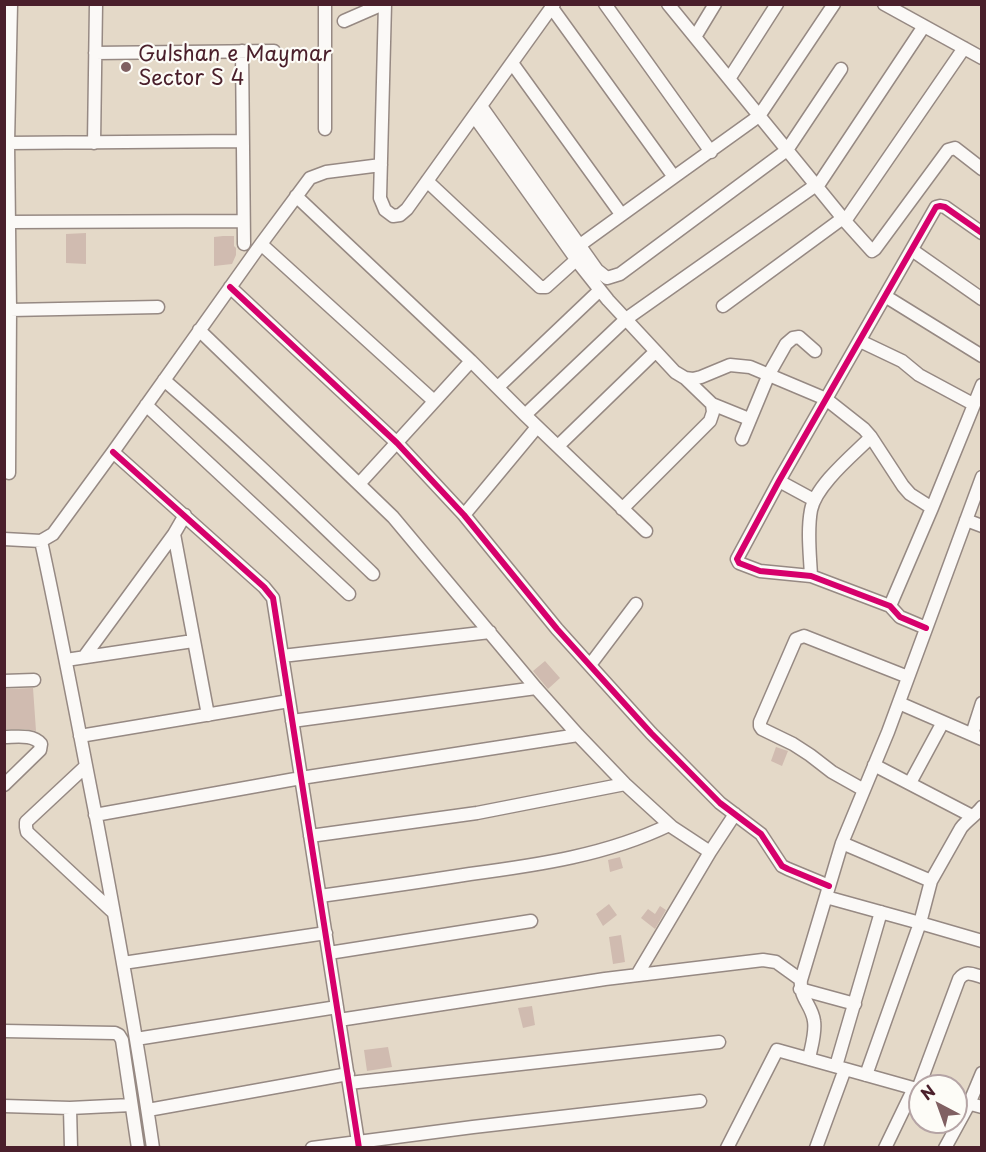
<!DOCTYPE html>
<html>
<head>
<meta charset="utf-8">
<style>
  body { margin:0 }
  #map { position:relative; width:986px; height:1152px; overflow:hidden; background:#e4d9c8; font-family:"Playpen Sans",sans-serif }
  canvas { display:block }
  .frame { position:absolute; inset:0; border:6px solid #4a1f2b; pointer-events:none }
  .north { position:absolute; left:908px; top:1074px; width:60px; height:60px; box-sizing:border-box; background:#fdfcf7; border:2px solid #b5a4a5; border-radius:50%; rotate:319deg; font-size:16px; font-weight:700; line-height:24px; text-align:center; color:#4a1f2b }
  .north::after { content:''; display:block; margin:auto; width:21px; height:27px; background:#806062; clip-path:polygon(50% 0,100% 100%,50% 72%,0 100%) }
</style>
</head>
<body>
<div id="map">
<canvas width="986" height="1152"></canvas>
<div class="frame"></div>
<div class="north">N</div>
</div>
<script>
const ctx = document.querySelector('canvas').getContext('2d');
ctx.lineJoin = 'round';
function paint(path, color) {
  ctx.fillStyle = color;
  ctx.fill(path, 'evenodd');
}
function strokePath(path, color, width, dash) {
  ctx.strokeStyle = color;
  ctx.lineWidth = width;
  ctx.lineCap = dash ? 'butt' : 'round';
  ctx.setLineDash(dash || []);
  ctx.stroke(path);
}
function label(font, color, halo, rows, align = 'center') {
  ctx.font = font + ' "Playpen Sans",sans-serif';
  ctx.lineWidth = 4.5;
  ctx.setLineDash([]);
  ctx.textBaseline = 'middle';
  ctx.strokeStyle = halo;
  ctx.fillStyle = color;
  for (const [text, x, y, turn = 0] of rows) {
    ctx.save();
    ctx.translate(x, y);
    ctx.rotate((+turn || 0) * Math.PI / 180);
    ctx.textAlign = isNaN(turn) ? turn : align;
    if (halo) ctx.strokeText(text, 0, 0);
    ctx.fillText(text, 0, 0);
    ctx.restore();
  }
}
const building = new Path2D(`
  M 86,233 L 86,264 L 66,263 L 66,234 Z
  M 223,236 L 234,236 L 234,246 L 236,248 L 236,255 L 232,264 L 214,266 L 214,237 Z
  M 545,661 L 560,678 L 548,689 L 533,671 Z
  M 33,688 L 36,731 L 25,729 L 4,729 L 4,689 Z
  M 776,747 L 788,751 L 782,766 L 771,761 Z
  M 620,857 L 623,868 L 610,872 L 608,860 Z
  M 609,904 L 617,915 L 603,926 L 596,914 Z
  M 660,906 L 666,910 L 655,929 L 641,918 L 648,909 L 655,914 Z
  M 621,935 L 625,962 L 613,964 L 609,937 Z
  M 532,1006 L 535,1025 L 523,1028 L 518,1008 Z
  M 388,1047 L 392,1067 L 367,1071 L 364,1050 Z`);
const minor = new Path2D(`
  M 385,4 L 380,198 L 385,210 L 393,216 L 400,215 L 407,209 L 554,4
  M 605,4 L 711,152
  M 668,4 L 845,221 L 872,251 L 875,249 L 948,150 L 955,148 L 982,169
  M 884,4 L 982,58
  M 552,8 L 674,177 L 759,116 L 834,4
  M 344,21 L 383,4
  M 695,37 L 715,4
  M 242,51 L 244,244
  M 95,53 L 274,51
  M 512,63 L 621,214
  M 729,79 L 777,4
  M 481,106 L 597,270 L 607,278 L 620,274 L 787,150 L 841,69
  M 474,116 L 581,266 L 608,300 L 675,372 L 685,378 L 693,379 L 701,377 L 730,365 L 750,367 L 826,399 L 864,429 L 871,437 L 903,486 L 910,494 L 932,508
  M 325,129 L 325,4
  M 8,143 L 242,141
  M 94,143 L 96,4
  M 427,181 L 540,287 L 546,287 L 576,260
  M 817,187 L 924,26
  M 296,196 L 471,361 L 525,415 L 646,531
  M 845,221 L 964,48
  M 9,222 L 243,221
  M 261,244 L 434,401
  M 580,245 L 674,177
  M 912,250 L 982,299
  M 230,287 L 397,443 L 464,515 L 557,629 L 651,733 L 720,803 L 761,834 L 782,866 L 788,869 L 829,886
  M 885,296 L 982,356
  M 723,306 L 843,218
  M 10,310 L 158,307
  M 199,330 L 393,517 L 536,688 L 578,735 L 625,784 L 672,827 L 710,852
  M 860,341 L 902,361 L 919,375 L 973,404
  M 164,380 C 236,442 304,508 373,574
  M 498,387 L 600,290
  M 712,404 L 749,419
  M 146,405 L 349,594
  M 525,415 L 626,319 L 816,185
  M 742,439 L 769,374 L 786,344 L 793,338 L 799,337 L 815,351
  M 558,446 L 655,352
  M 113,452 L 264,587 L 273,598 L 359,1148
  M 9,473 L 10,310 L 8,143 L 11,4
  M 779,481 L 814,500
  M 359,484 L 471,361
  M 622,509 L 710,421 L 713,412 L 712,404 L 685,378
  M 185,515 L 174,534 L 208,715
  M 464,515 L 537,427
  M 966,520 L 982,526
  M 4,539 L 41,541 L 53,534 L 113,452 L 261,244 L 310,178 L 326,172 L 381,165
  M 41,541 C 61,633 78,725 96,817 C 117,927 137,1037 153,1148
  M 811,576 C 810,554 807,531 811,510 C 816,485 853,455 871,437
  M 890,606 L 932,508 L 982,385
  M 926,628 L 900,617 L 890,606 L 811,576 L 760,571 L 739,563 L 737,559 L 779,481 L 936,207 L 940,206 L 945,207 L 982,233
  M 282,656 L 490,632
  M 84,657 L 174,534
  M 66,660 L 193,641
  M 590,665 L 636,604
  M 4,681 L 34,680
  M 899,703 L 982,739
  M 292,721 L 536,688
  M 972,734 L 982,703
  M 80,736 L 289,701
  M 4,737 C 17,737 33,734 41,744 L 40,750 L 4,785
  M 874,765 L 972,816
  M 86,766 L 26,822 L 26,827 L 27,832 L 113,912
  M 910,783 L 943,722
  M 864,790 L 832,772 L 810,755 L 793,744 L 762,729 L 760,726 L 760,722 L 796,639 L 804,636 L 908,677
  M 95,815 L 301,778 L 578,735
  M 310,836 L 477,813 L 625,784
  M 842,843 L 931,881
  M 320,896 C 370,889 420,882 470,874 C 538,865 607,855 669,825
  M 826,897 L 920,923 L 982,941
  M 329,953 L 531,921
  M 123,963 L 326,933
  M 637,975 L 710,852 L 735,814
  M 800,989 L 855,1004
  M 339,1020 L 605,979 L 763,960 L 776,962 L 801,980
  M 4,1031 L 115,1033 L 119,1035 L 122,1040 L 138,1148
  M 136,1039 L 337,1007
  M 809,1059 C 811,1047 816,1033 814,1021 C 812,1005 799,998 801,980 L 842,843 L 888,732 L 982,477
  M 836,1066 L 881,912
  M 866,1075 L 920,923 L 931,881 L 961,828 C 967,820 976,815 982,807
  M 349,1083 L 719,1042
  M 918,1089 L 959,979 C 966,970 972,974 982,977
  M 956,1100 L 982,1107
  M 4,1106 L 70,1108 L 131,1105
  M 70,1108 L 71,1148
  M 148,1110 L 348,1074
  M 312,1148 L 473,1127 L 700,1101
  M 727,1148 L 777,1050 L 920,1090
  M 816,1148 L 845,1069
  M 885,1148 L 914,1088
  M 945,1148 L 969,1104 L 982,1073`);
const cycleway = new Path2D(`
  M 230,287 L 397,443 L 464,515 L 557,629 L 651,733 L 720,803 L 761,834 L 782,866 L 788,869 L 829,886
  M 113,452 L 264,587 L 273,598 L 359,1148
  M 926,628 L 900,617 L 890,606 L 811,576 L 760,571 L 739,563 L 737,559 L 779,481 L 936,207 L 940,206 L 945,207 L 982,233`);
const markers = [
  [126,67,6,"#806062"]
];
const poiNames = [
  ["Gulshan e Maymar",138,55],
  ["Sector S 4",138,79]
];
paint(building, '#d0bbb0');
strokePath(minor, '#968983', 15);
strokePath(minor, '#fbf9f7', 12);
strokePath(cycleway, '#d6006c', 6);
for (const [x, y, r, color] of markers) {
  const dot = new Path2D();
  dot.arc(x, y, r, 0, 2 * Math.PI);
  ctx.fillStyle = color;
  ctx.fill(dot);
  strokePath(dot, '#fdfcf7', 2);
}
label('21px', '#4a1f2b', '#fdfcf7', poiNames, 'left');
</script>
</body>
</html>
